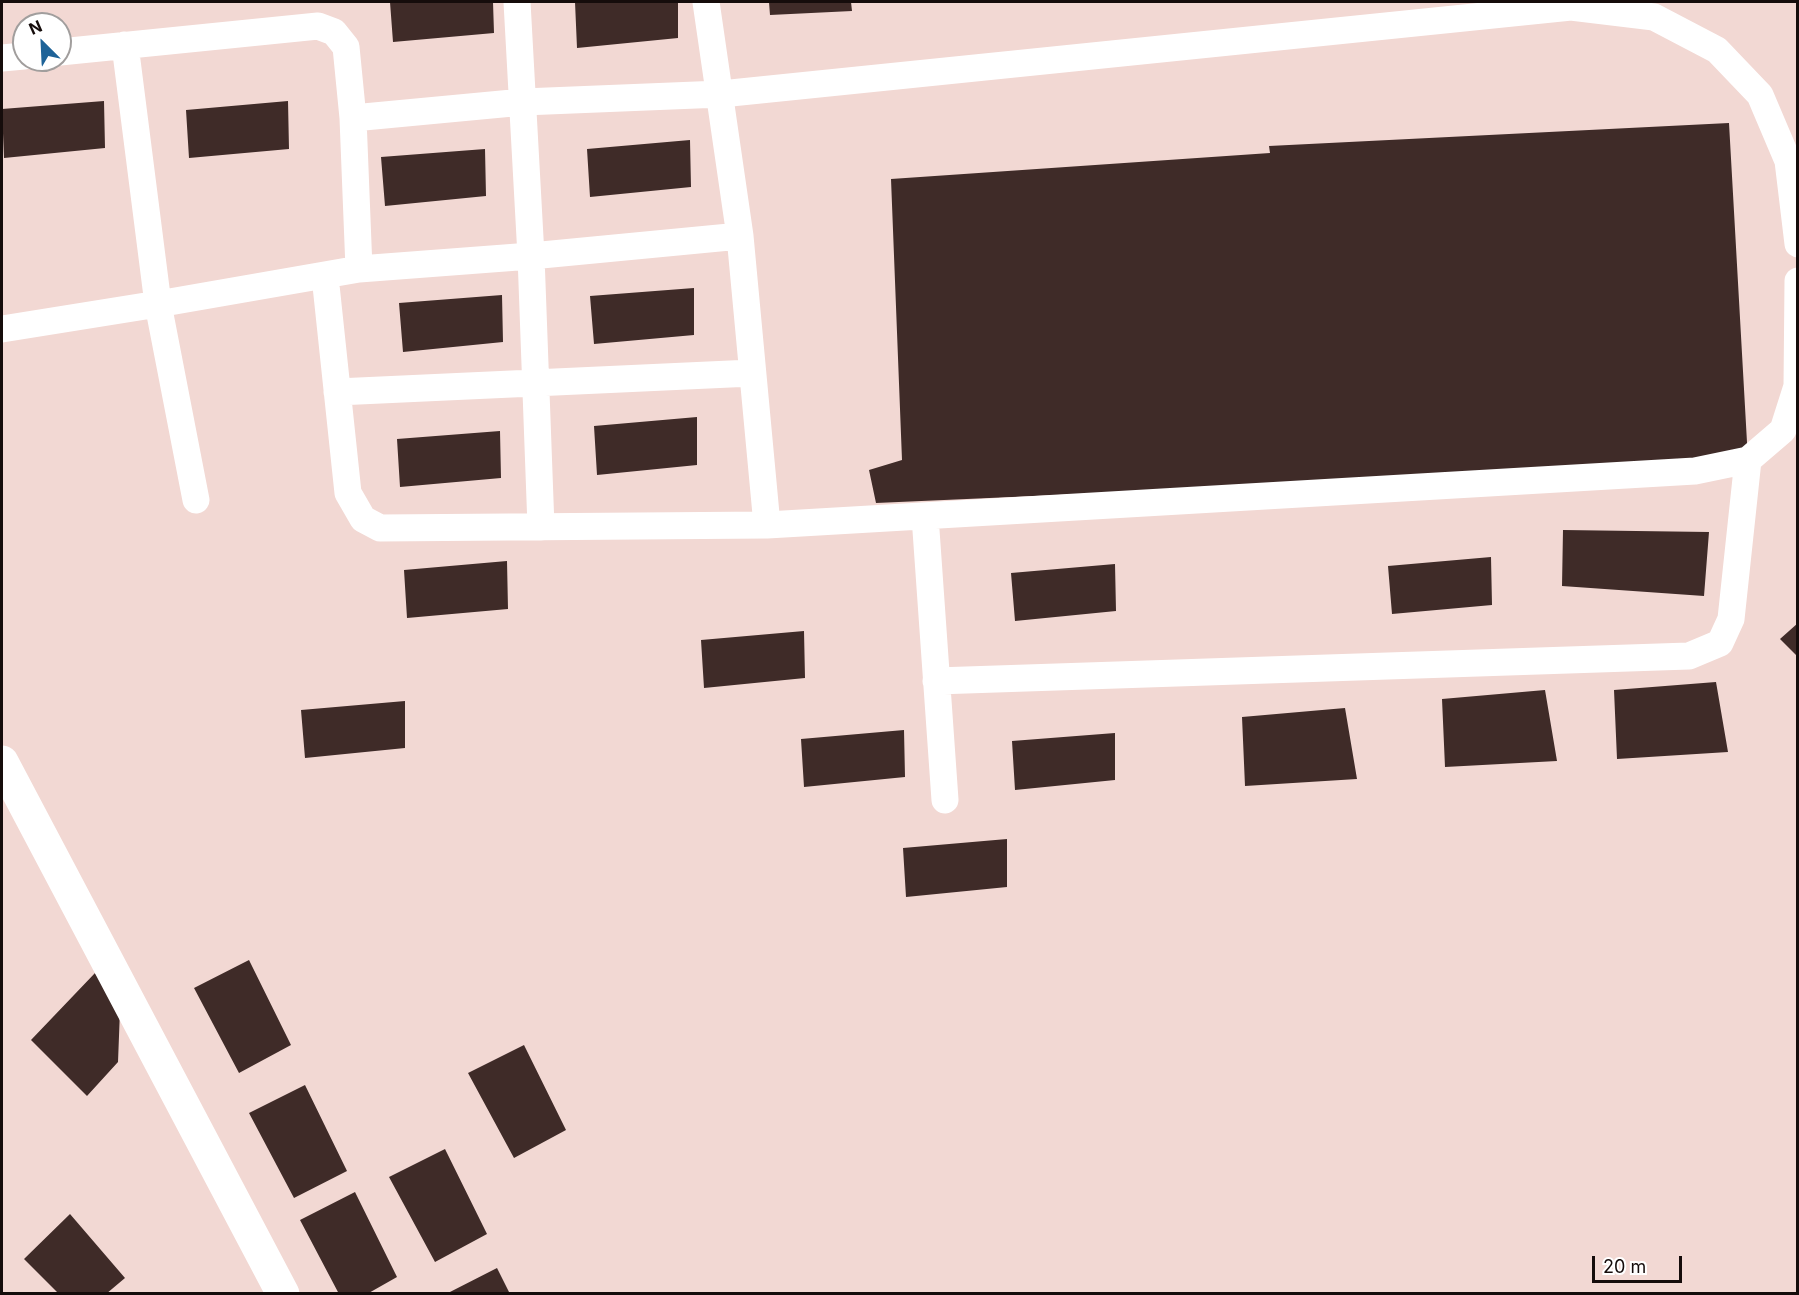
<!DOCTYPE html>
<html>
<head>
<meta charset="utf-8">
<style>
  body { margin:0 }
  #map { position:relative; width:1799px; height:1295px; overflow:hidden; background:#f2d8d3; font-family:Inter,sans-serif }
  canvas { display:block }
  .frame { position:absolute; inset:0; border:3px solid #150c0b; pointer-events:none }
  .north { position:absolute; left:12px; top:12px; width:60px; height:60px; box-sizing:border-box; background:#fff; border:2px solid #a19e9d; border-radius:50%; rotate:336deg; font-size:16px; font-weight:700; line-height:24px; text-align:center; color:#150c0b }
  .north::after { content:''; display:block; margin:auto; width:21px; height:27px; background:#1e6398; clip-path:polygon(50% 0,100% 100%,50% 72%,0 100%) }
  .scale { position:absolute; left:1592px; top:1256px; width:90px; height:27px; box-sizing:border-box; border:3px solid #150c0b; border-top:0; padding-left:8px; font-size:18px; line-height:21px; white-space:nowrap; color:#150c0b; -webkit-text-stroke:4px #fff; paint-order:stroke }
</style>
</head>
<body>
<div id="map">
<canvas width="1799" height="1295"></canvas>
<div class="frame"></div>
<div class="north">N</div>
<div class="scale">20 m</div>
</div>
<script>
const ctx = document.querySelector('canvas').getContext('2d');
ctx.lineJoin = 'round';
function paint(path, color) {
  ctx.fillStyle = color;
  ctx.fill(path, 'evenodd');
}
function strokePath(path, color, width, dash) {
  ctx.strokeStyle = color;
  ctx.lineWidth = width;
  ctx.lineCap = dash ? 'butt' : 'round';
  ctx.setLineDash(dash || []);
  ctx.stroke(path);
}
const building = new Path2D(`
  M 390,2 L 493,2 L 494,33 L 393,42 Z
  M 575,2 L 678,2 L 678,38 L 577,48 Z
  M 769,2 L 851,2 L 852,11 L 770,15 Z
  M 104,101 L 105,148 L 4,158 L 2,109 Z
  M 288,101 L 289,149 L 189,158 L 186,110 Z
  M 1729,123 L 1748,460 L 1307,484 L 876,503 L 869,470 L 902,460 L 891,179 L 1270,153 L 1269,146 Z
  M 690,140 L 691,187 L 590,197 L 587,149 Z
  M 485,149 L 486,196 L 385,206 L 381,157 Z
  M 694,288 L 694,335 L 594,344 L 590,296 Z
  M 502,295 L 503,342 L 403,352 L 399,303 Z
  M 697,417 L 697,465 L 597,475 L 594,426 Z
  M 500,431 L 501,478 L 400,487 L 397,439 Z
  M 1563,530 L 1709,532 L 1704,596 L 1562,586 Z
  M 1491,557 L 1492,605 L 1392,614 L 1388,566 Z
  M 507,561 L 508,609 L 407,618 L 404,570 Z
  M 1115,564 L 1116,611 L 1015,621 L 1011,573 Z
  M 1798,623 L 1798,657 L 1780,639 Z
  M 804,631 L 805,678 L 704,688 L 701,640 Z
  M 1716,682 L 1728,752 L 1617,759 L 1614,690 Z
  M 1545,690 L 1557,761 L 1445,767 L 1442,699 Z
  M 405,701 L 405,748 L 305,758 L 301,710 Z
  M 1345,708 L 1357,779 L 1245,786 L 1242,717 Z
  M 904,730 L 905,777 L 804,787 L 801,739 Z
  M 1115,733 L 1115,780 L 1015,790 L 1012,741 Z
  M 1007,839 L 1007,887 L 906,897 L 903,848 Z
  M 249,960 L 291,1045 L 239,1073 L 194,988 Z
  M 95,973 L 120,1010 L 118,1062 L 87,1096 L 31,1040 Z
  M 524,1045 L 566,1130 L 514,1158 L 468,1073 Z
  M 305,1085 L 347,1171 L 294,1198 L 249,1113 Z
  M 445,1149 L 487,1234 L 435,1262 L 389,1177 Z
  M 355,1192 L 397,1277 L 367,1294 L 339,1294 L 300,1220 Z
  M 70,1214 L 125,1278 L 106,1294 L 59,1294 L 24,1259 Z
  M 497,1268 L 510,1294 L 446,1294 Z`);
const minor = new Path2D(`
  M 517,2 L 531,256 L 541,527
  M 706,2 L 740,236 L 767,525
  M 125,45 L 158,304 L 196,500
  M 60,52 L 318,26 L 334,32 L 346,47 L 353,118 L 359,269
  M 2,58 L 24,56
  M 353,118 L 523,102 L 721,94 L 1571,7 L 1654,17 L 1717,50 L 1760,95 L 1788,161 L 1798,244
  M 325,276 L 348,493 L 363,519 L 380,528 L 767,525 L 1695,471 L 1748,460 L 1783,430 L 1797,386 L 1798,281
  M 2,329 L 158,304 L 359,269 L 531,256 L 740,236
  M 337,392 L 752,373
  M 925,516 L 945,800
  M 936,681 L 1689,656 L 1720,643 L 1731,619 L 1748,460`);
const tertiary = new Path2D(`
  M 2,762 L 283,1294`);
paint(building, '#3f2b28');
strokePath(minor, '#fff', 27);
strokePath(tertiary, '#fff', 33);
</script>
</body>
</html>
